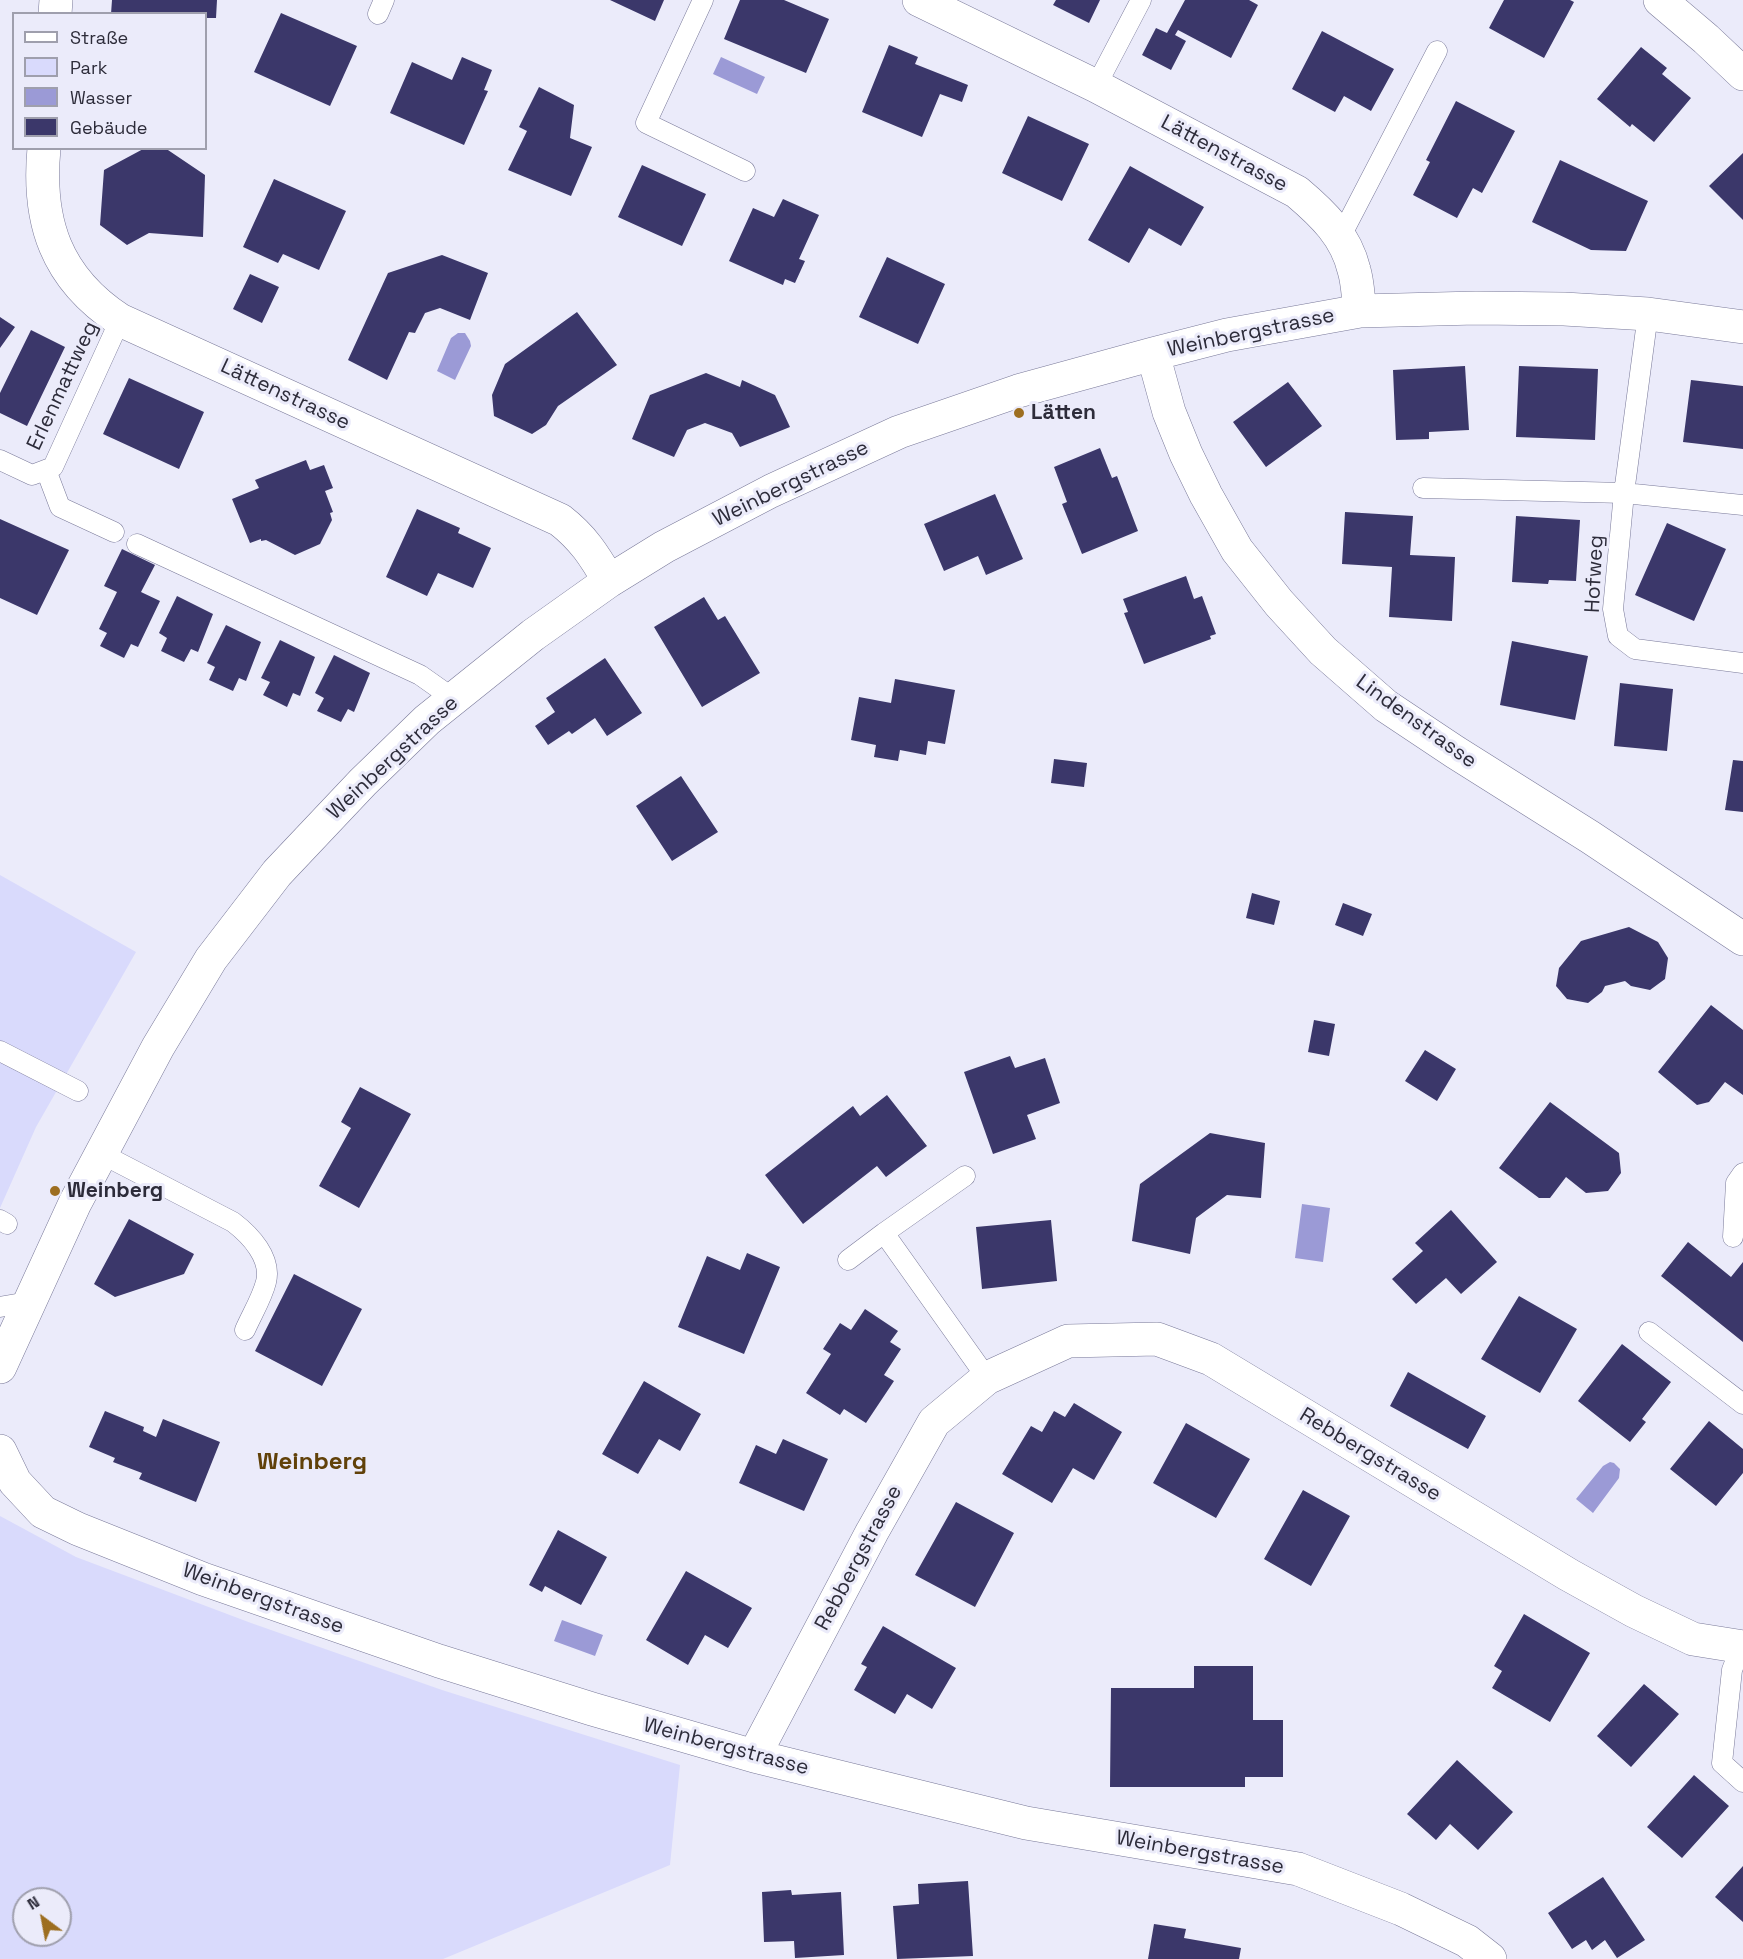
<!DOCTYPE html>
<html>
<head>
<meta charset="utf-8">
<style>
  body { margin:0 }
  #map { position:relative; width:1743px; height:1959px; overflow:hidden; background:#ebebfa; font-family:"Space Grotesk",sans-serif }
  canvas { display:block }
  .legend { position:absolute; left:12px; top:12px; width:195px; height:138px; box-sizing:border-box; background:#ebebfa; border:2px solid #9f9fad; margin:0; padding:8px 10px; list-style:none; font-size:18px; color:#2d2c3a }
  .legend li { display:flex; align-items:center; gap:12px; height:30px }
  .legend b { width:30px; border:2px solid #9f9fad }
  .north { position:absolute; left:12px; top:1887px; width:60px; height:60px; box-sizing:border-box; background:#ebebfa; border:2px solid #9f9fad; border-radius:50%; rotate:328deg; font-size:16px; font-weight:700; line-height:24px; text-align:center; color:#2d2c3a }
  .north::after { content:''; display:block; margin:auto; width:21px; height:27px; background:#9d6e20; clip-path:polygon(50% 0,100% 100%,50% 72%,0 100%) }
</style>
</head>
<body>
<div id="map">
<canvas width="1743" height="1959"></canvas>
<ul class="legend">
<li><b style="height:8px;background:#fff"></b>Straße</li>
<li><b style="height:16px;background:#d9dafc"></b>Park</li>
<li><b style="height:16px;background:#9b9ad6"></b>Wasser</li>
<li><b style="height:16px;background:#3b376a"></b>Gebäude</li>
</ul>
<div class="north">N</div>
</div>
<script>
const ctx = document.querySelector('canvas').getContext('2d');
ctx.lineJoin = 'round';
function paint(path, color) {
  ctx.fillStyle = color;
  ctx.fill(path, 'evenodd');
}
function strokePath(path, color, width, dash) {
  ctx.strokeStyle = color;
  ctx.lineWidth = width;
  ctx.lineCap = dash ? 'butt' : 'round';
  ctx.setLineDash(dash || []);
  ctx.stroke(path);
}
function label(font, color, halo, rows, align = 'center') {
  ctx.font = font + ' "Space Grotesk",sans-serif';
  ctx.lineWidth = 6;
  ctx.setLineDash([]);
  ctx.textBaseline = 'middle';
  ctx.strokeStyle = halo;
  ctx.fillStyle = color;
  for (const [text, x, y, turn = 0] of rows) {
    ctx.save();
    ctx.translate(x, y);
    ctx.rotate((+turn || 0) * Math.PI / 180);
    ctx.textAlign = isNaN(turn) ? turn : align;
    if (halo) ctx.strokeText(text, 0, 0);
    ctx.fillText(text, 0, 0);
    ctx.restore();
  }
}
const green = new Path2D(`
  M 0,875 L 136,952 L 36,1127 L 0,1208 Z
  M 0,1516 L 76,1557 L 251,1623 L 442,1690 L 680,1765 L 670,1865 L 443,1959 L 0,1959 ZM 24,1899 L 60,1899 L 60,1935 L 24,1935 Z`);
const water = new Path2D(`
  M 721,57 L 765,77 L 757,94 L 713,74 Z
  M 458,333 L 465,333 L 470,341 L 471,346 L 455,380 L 437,371 L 451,338 Z
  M 1302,1204 L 1330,1208 L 1323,1262 L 1295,1258 Z
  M 1610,1462 L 1614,1463 L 1620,1469 L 1619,1478 L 1593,1513 L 1576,1499 L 1603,1466 Z
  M 562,1620 L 603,1635 L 595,1656 L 554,1641 Z`);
const building = new Path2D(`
  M 112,0 L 217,0 L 216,18 L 206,18 L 206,14 L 111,14 Z
  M 610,0 L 664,0 L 655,21 Z
  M 740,0 L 784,0 L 829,19 L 806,73 L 724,39 Z
  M 1056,0 L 1100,0 L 1089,23 L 1053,5 Z
  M 1185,0 L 1249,0 L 1258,5 L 1231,58 L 1178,30 L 1175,35 L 1186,41 L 1171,70 L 1142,55 L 1156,28 L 1167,33 Z
  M 1504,0 L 1570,0 L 1574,2 L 1544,58 L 1489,28 Z
  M 281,13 L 357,46 L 330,106 L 254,72 Z
  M 1322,31 L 1394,69 L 1371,111 L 1344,96 L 1335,112 L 1292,89 Z
  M 889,45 L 918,57 L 915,64 L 968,85 L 962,102 L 940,94 L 922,137 L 862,112 Z
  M 1641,47 L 1667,68 L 1662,74 L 1691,98 L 1654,142 L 1632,124 L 1630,127 L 1597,99 Z
  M 462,57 L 492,70 L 484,90 L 488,91 L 464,145 L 390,113 L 412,62 L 452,80 Z
  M 539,87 L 574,105 L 570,138 L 592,147 L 571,196 L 508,170 L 527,131 L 519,127 Z
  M 1456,101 L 1515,131 L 1482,193 L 1473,188 L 1457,218 L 1413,195 L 1430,162 L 1426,160 Z
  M 1028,116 L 1089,144 L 1062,201 L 1002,173 Z
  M 145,148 L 165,148 L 205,175 L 203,237 L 149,233 L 127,245 L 100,225 L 104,170 Z
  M 1743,153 L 1743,220 L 1709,186 Z
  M 1560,160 L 1648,201 L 1626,251 L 1591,250 L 1532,222 Z
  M 642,165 L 706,194 L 682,246 L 618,217 Z
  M 1130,166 L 1204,207 L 1181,246 L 1149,228 L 1129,263 L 1088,240 Z
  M 274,179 L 346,211 L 319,270 L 283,254 L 278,263 L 243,247 Z
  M 783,199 L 819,215 L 799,259 L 805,261 L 795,283 L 785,279 L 783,285 L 729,261 L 753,208 L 774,217 Z
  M 442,255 L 488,273 L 470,320 L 440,308 L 425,313 L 415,333 L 409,332 L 387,380 L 348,360 L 388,273 Z
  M 887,257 L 945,284 L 918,344 L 859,317 Z
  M 250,274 L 279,287 L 262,323 L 233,309 Z
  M 577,312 L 617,365 L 558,406 L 546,425 L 532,434 L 494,416 L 492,395 L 505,364 Z
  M 0,317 L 15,327 L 0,348 Z
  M 31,330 L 65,347 L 27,426 L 0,413 L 0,393 Z
  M 1465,366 L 1469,430 L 1429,432 L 1429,439 L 1396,440 L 1393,370 Z
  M 1519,366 L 1598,369 L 1595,440 L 1516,437 Z
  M 706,373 L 740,387 L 742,380 L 775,395 L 790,427 L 740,447 L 732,433 L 705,423 L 687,430 L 674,457 L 632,439 L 650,395 Z
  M 129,378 L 204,412 L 179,469 L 103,434 Z
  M 1691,380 L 1743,386 L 1743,449 L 1683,442 Z
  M 1288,382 L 1322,426 L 1266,467 L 1233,422 Z
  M 1100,448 L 1112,478 L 1117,476 L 1138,531 L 1082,554 L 1062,504 L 1067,502 L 1054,467 Z
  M 306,460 L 310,470 L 324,465 L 333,488 L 325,491 L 333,512 L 330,513 L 332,520 L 320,544 L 295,555 L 266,540 L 261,541 L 261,539 L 250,543 L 232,499 L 259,488 L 255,480 Z
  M 995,494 L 1023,559 L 986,575 L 978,556 L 944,571 L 924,524 Z
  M 417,509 L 460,528 L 458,533 L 491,548 L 473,588 L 438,573 L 427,596 L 386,577 Z
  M 1345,512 L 1413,516 L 1410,555 L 1455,557 L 1452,621 L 1389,617 L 1392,567 L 1342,564 Z
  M 1516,516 L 1580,520 L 1576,581 L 1549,580 L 1548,584 L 1512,582 Z
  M 0,519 L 69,550 L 37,615 L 0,598 Z
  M 1667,523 L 1726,549 L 1694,621 L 1635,595 Z
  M 122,549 L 155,565 L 141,592 L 160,601 L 138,647 L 131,644 L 124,658 L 100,646 L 107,633 L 99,629 L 117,592 L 104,586 Z
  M 1186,576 L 1194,599 L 1202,596 L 1216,634 L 1210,636 L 1211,639 L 1144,664 L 1124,613 L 1128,612 L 1123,599 Z
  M 177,596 L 213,614 L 198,652 L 191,649 L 184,662 L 161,651 L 167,638 L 159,633 Z
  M 704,597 L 718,620 L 725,616 L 760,673 L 702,707 L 654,627 Z
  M 226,625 L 261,642 L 246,681 L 239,678 L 233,691 L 209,680 L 215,667 L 207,663 Z
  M 280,640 L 315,657 L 300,696 L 293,693 L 287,707 L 263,695 L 270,682 L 261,678 Z
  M 1512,641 L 1588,656 L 1575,720 L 1500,705 Z
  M 334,655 L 370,673 L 354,712 L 348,709 L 341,722 L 317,711 L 324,698 L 315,693 Z
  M 605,658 L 642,713 L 607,736 L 595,718 L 572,734 L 569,731 L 548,745 L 535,726 L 555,712 L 546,698 Z
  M 895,679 L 955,690 L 945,744 L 928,741 L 926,755 L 900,750 L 898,761 L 874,757 L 876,745 L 851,740 L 859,697 L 891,703 Z
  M 1620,683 L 1673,689 L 1667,751 L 1614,746 Z
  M 1054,759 L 1087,763 L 1084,787 L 1051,783 Z
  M 1733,760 L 1743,761 L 1743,812 L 1725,810 Z
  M 681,776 L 718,832 L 672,861 L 636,806 Z
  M 1252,893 L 1280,901 L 1274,925 L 1246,918 Z
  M 1343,903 L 1372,914 L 1363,936 L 1335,925 Z
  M 1629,927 L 1658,942 L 1668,958 L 1665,979 L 1650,990 L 1631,986 L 1625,981 L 1605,986 L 1602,992 L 1588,1003 L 1567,999 L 1556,986 L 1559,968 L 1581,941 Z
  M 1711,1005 L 1743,1030 L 1743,1095 L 1725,1082 L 1709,1102 L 1697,1105 L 1658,1072 Z
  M 1314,1020 L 1335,1024 L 1329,1056 L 1308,1052 Z
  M 1425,1050 L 1456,1069 L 1437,1101 L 1405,1081 Z
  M 1010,1056 L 1015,1068 L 1045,1058 L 1060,1103 L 1027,1115 L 1036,1139 L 993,1154 L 964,1072 Z
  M 360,1087 L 411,1114 L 359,1208 L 319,1186 L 351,1128 L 341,1122 Z
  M 887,1095 L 927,1146 L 886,1177 L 877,1166 L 803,1224 L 765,1175 L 853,1106 L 860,1116 Z
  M 1550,1102 L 1619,1153 L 1621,1173 L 1608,1191 L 1586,1193 L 1566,1177 L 1550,1198 L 1539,1198 L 1499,1168 Z
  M 1210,1133 L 1265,1143 L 1261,1198 L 1227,1195 L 1196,1218 L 1190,1254 L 1132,1241 L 1140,1184 Z
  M 1451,1210 L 1497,1262 L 1461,1294 L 1446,1278 L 1416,1304 L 1392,1279 L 1423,1251 L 1415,1243 Z
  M 129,1219 L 194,1254 L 184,1274 L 115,1297 L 94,1284 Z
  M 1051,1220 L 1057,1281 L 982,1289 L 976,1227 Z
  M 1688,1242 L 1731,1277 L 1743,1262 L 1743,1342 L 1661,1276 Z
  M 747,1253 L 780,1267 L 744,1354 L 678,1327 L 707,1256 L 740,1270 Z
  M 294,1274 L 362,1309 L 322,1386 L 255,1351 Z
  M 1519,1296 L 1577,1329 L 1540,1393 L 1481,1359 Z
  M 865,1309 L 898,1331 L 890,1342 L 901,1349 L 884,1375 L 894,1381 L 866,1423 L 844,1409 L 840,1415 L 806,1393 L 831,1354 L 823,1349 L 840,1323 L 851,1330 Z
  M 1622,1344 L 1671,1382 L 1642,1419 L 1646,1422 L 1630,1442 L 1578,1401 Z
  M 1408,1372 L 1486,1416 L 1468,1449 L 1390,1406 Z
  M 644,1381 L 701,1414 L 680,1451 L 659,1439 L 638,1474 L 602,1454 Z
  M 1074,1403 L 1122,1432 L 1094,1480 L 1073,1468 L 1052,1503 L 1002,1474 L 1031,1426 L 1042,1432 L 1054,1411 L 1065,1417 Z
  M 105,1411 L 144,1427 L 143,1431 L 156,1437 L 163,1419 L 220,1442 L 196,1502 L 139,1479 L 142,1473 L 113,1462 L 115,1458 L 89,1447 Z
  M 1709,1421 L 1743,1449 L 1743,1473 L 1716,1506 L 1670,1469 Z
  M 1186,1423 L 1250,1459 L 1216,1518 L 1153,1483 Z
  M 783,1439 L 828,1459 L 804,1511 L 739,1483 L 756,1445 L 776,1454 Z
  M 1303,1490 L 1350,1516 L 1311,1586 L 1264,1559 Z
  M 956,1502 L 1014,1533 L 975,1607 L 915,1575 Z
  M 558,1530 L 607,1557 L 581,1605 L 545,1586 L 542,1592 L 529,1585 Z
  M 686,1571 L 752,1608 L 728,1648 L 705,1635 L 688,1665 L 646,1640 Z
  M 1524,1614 L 1590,1653 L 1550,1722 L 1492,1688 L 1502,1671 L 1494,1666 Z
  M 883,1626 L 956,1668 L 932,1709 L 907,1694 L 895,1714 L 854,1690 L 867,1667 L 861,1664 Z
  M 1194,1666 L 1253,1666 L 1253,1720 L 1283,1720 L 1283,1777 L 1245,1777 L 1245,1787 L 1110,1787 L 1111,1688 L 1194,1688 Z
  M 1644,1684 L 1679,1714 L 1631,1767 L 1597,1736 Z
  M 1457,1760 L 1513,1812 L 1478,1850 L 1450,1824 L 1436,1840 L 1407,1814 Z
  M 1694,1775 L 1729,1806 L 1682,1858 L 1647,1827 Z
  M 1743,1866 L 1743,1922 L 1715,1897 Z
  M 1603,1877 L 1645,1940 L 1617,1958 L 1605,1940 L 1592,1950 L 1586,1940 L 1572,1949 L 1548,1913 Z
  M 968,1881 L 973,1956 L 897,1959 L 893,1906 L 919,1904 L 918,1884 Z
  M 791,1890 L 792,1895 L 841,1892 L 844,1955 L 795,1958 L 794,1941 L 764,1942 L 762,1892 Z
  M 1154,1924 L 1186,1929 L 1184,1938 L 1241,1948 L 1239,1959 L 1148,1959 Z`);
const service = new Path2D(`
  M 703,0 L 646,123 L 745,171
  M 378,14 L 384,0
  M 1096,86 L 1141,0
  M 1341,236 L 1437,51
  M 1648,314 L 1624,493 L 1613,609 L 1618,636 L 1635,649 L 1743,663
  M 0,460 L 32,475 L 53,467 L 120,320
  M 46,470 L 60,507 L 114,532
  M 1423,488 L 1624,493 L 1743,505
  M 137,544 L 420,675 L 454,699
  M 0,1051 L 78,1091
  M 100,1153 L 233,1222 C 250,1235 272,1258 266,1282 C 262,1298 252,1314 245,1330
  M 965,1176 L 884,1233 L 987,1378
  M 0,1220 L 7,1224
  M 1733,1237 L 1736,1183 L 1743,1173
  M 848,1260 L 884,1233
  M 0,1307 L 28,1302
  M 1649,1332 L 1743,1404
  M 1741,1647 L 1732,1670 L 1722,1763 L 1743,1782`);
const minor = new Path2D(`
  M 919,0 L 1096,86 L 1297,192 C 1323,214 1346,236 1354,270 C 1358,283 1358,298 1360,311
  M 1660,0 L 1706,39 L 1743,74
  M 55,14 L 56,0
  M 44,148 C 37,222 56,278 120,320 L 560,520 C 583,538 594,555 609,581
  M 1153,354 L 1169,412 L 1186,454 L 1206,495 L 1237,550 L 1279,603 L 1323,651 L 1386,706 L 1455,752 L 1590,837 L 1743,939
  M 0,1367 L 75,1203 L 158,1047 L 211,959 L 277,873 L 363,782 L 427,720 L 533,635 L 609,581 L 664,547 L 771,491 L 899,432 L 1018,391 L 1153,354 L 1227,335 L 1360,311 L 1476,308 L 1564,309 L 1648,314 L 1743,327
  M 0,1451 L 15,1482 L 43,1512 L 78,1529 L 203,1579 L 439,1661 L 592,1709 L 754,1756 L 1026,1823 L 1298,1869 L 1401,1909 L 1467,1941 L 1490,1959
  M 754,1756 L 872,1532 L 934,1422 L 987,1378 L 1068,1341 L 1157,1339 L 1211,1359 L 1569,1575 L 1634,1611 L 1693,1639 L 1743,1647`);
const markers = [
  [1019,413,6,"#9d6e20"],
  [55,1191,6,"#9d6e20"]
];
const streetNames = [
  ["Lättenstrasse",1224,154,28],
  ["Weinbergstrasse",1251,333,-12],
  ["Erlenmattweg",63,386,-65],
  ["Lättenstrasse",285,395,25],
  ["Weinbergstrasse",791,484,-26],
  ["Hofweg",1595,574,-87],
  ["Lindenstrasse",1416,722,36],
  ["Weinbergstrasse",393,758,-43],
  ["Rebbergstrasse",1370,1455,31],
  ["Rebbergstrasse",859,1558,-62],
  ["Weinbergstrasse",263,1599,20],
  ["Weinbergstrasse",726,1747,15],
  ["Weinbergstrasse",1200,1853,10]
];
const poiNames = [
  ["Lätten",1031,413],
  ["Weinberg",67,1191]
];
const quarterNames = [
  ["Weinberg",312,1462]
];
paint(green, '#d9dafc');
paint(water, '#9b9ad6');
paint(building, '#3b376a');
strokePath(service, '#797999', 21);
strokePath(minor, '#797999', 34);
strokePath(service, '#fff', 20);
strokePath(minor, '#fff', 33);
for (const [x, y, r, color] of markers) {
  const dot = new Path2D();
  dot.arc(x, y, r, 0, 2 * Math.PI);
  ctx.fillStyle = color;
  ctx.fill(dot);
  strokePath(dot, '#ebebfa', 2);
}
label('21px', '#2d2c3a', '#ebebfa', streetNames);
label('bold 21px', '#2d2c3a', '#ebebfa', poiNames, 'left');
label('bold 24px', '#614109', '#ebebfa', quarterNames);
</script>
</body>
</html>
